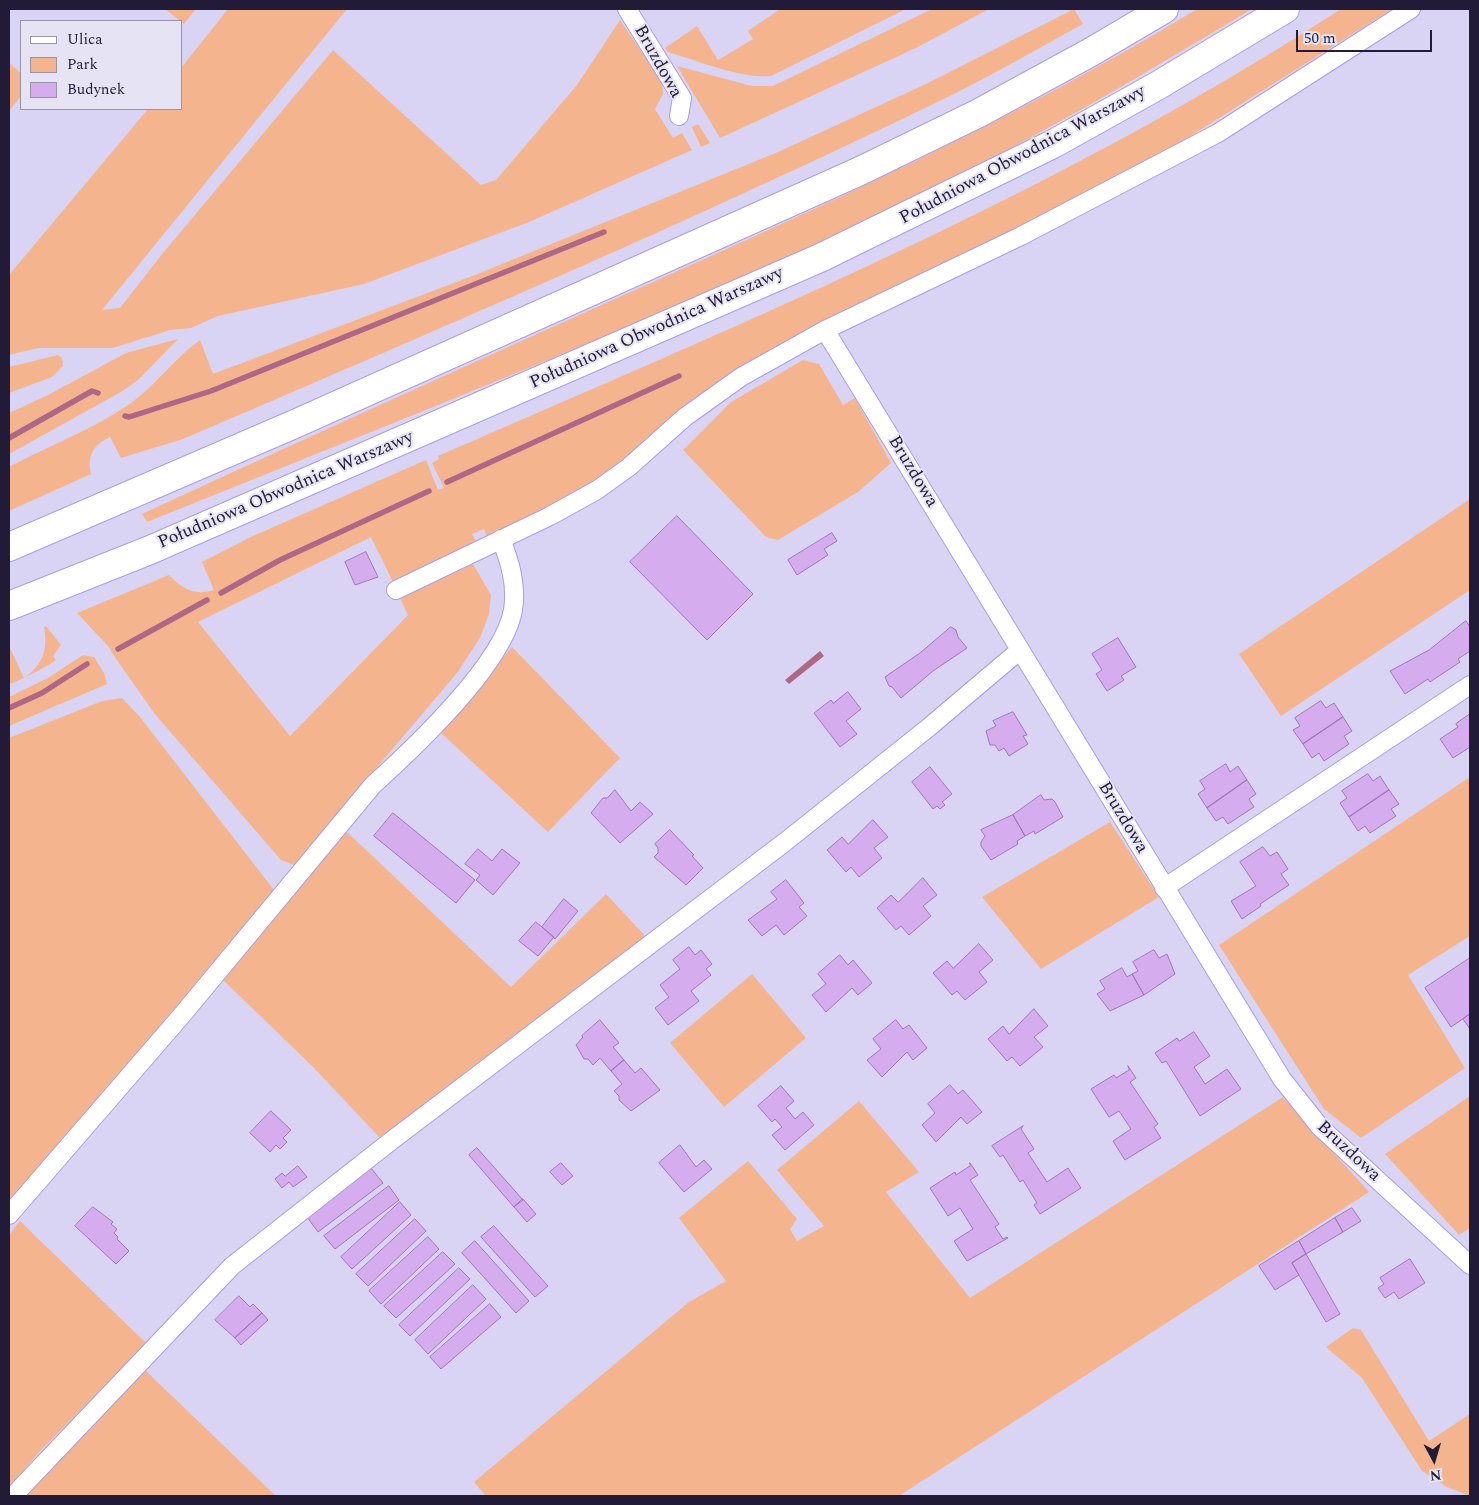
<!DOCTYPE html>
<html>
<head>
<meta charset="utf-8">
<style>
  body { margin:0 }
  #map { position:relative; width:1479px; height:1505px; overflow:hidden; background:#d9d4f4; font-family:Spectral,serif }
  canvas { display:block }
  .frame { position:absolute; inset:0; border:10px solid #211b38; pointer-events:none }
  .legend { position:absolute; left:20px; top:20px; width:162px; height:90px; box-sizing:border-box; background:#e6e4f4; border:1px solid #9794a9; margin:0; padding:6px 9px; list-style:none; font-size:15px; color:#211b38 }
  .legend li { display:flex; align-items:center; gap:10px; height:25px }
  .legend b { width:25px; border:1px solid #9794a9 }
  .north { position:absolute; left:1409px; top:1435px; width:50px; height:50px; -webkit-text-stroke:4px #e6e4f4; paint-order:stroke; rotate:174deg; font-size:14px; font-weight:700; line-height:20px; text-align:center; color:#211b38 }
  .north::after { content:''; display:block; margin:auto; width:18px; height:22px; background:#211b38; clip-path:polygon(50% 0,100% 100%,50% 72%,0 100%) }
  .scale { position:absolute; left:1296px; top:30px; width:136px; height:22px; box-sizing:border-box; border:2px solid #211b38; border-top:0; padding-left:6px; font-size:15px; line-height:18px; white-space:nowrap; color:#211b38; -webkit-text-stroke:4px #e6e4f4; paint-order:stroke }
</style>
</head>
<body>
<div id="map">
<canvas width="1479" height="1505"></canvas>
<div class="frame"></div>
<ul class="legend">
<li><b style="height:6px;background:#fff"></b>Ulica</li>
<li><b style="height:14px;background:#f4b58e"></b>Park</li>
<li><b style="height:14px;background:#d5aced"></b>Budynek</li>
</ul>
<div class="north">N</div>
<div class="scale">50 m</div>
</div>
<script>
const ctx = document.querySelector('canvas').getContext('2d');
ctx.lineJoin = 'round';
function paint(path, color) {
  ctx.fillStyle = color;
  ctx.fill(path, 'evenodd');
}
function strokePath(path, color, width, dash) {
  ctx.strokeStyle = color;
  ctx.lineWidth = width;
  ctx.lineCap = dash ? 'butt' : 'round';
  ctx.setLineDash(dash || []);
  ctx.stroke(path);
}
function label(font, color, halo, rows, align = 'center') {
  ctx.font = font + ' Spectral,serif';
  ctx.lineWidth = 4;
  ctx.setLineDash([]);
  ctx.textBaseline = 'middle';
  ctx.strokeStyle = halo;
  ctx.fillStyle = color;
  for (const [text, x, y, turn = 0] of rows) {
    ctx.save();
    ctx.translate(x, y);
    ctx.rotate((+turn || 0) * Math.PI / 180);
    ctx.textAlign = isNaN(turn) ? turn : align;
    if (halo) ctx.strokeText(text, 0, 0);
    ctx.fillText(text, 0, 0);
    ctx.restore();
  }
}
const green = new Path2D(`
  M 165,9 L 196,9 L 184,24 Z
  M 228,9 L 347,9 L 102,310 L 120,308 L 163,253 L 333,50 L 481,185 L 496,180 L 577,85 L 620,20 L 662,82 L 663,94 L 655,109 L 673,138 L 682,133 L 692,150 L 529,222 L 364,284 L 218,316 L 191,328 L 170,330 L 113,348 L 38,348 L 9,355 L 9,275 L 148,109 L 181,109 L 181,68 Z
  M 780,9 L 906,9 L 771,76 C 741,79 698,61 668,52 L 665,48 L 697,26 L 718,60 L 753,39 L 748,31 Z
  M 932,9 L 989,9 L 916,48 L 720,138 L 677,66 L 752,86 L 773,86 Z
  M 1074,9 L 1083,24 C 1039,48 996,73 952,95 C 699,218 442,328 183,439 L 121,458 L 110,437 C 93,445 87,456 91,474 L 9,511 L 9,467 C 50,445 97,428 135,400 C 158,382 176,357 200,340 L 213,374 L 475,275 L 778,152 L 926,84 Z
  M 1197,9 L 1252,9 C 1149,71 1045,133 937,186 C 680,312 412,415 147,522 L 142,514 C 306,438 470,364 635,290 C 826,205 1018,118 1197,9 Z
  M 1341,9 L 1392,9 L 1173,147 L 1055,210 L 738,371 L 681,410 L 640,447 L 602,477 L 568,497 L 487,537 L 484,529 L 472,534 L 477,543 L 393,582 L 371,537 L 198,622 L 290,736 L 408,615 L 400,598 L 473,564 L 491,595 L 489,614 L 480,638 L 457,673 L 294,865 L 281,860 L 154,713 L 112,653 L 109,647 L 77,613 L 169,575 C 183,589 194,596 214,590 L 202,562 L 253,536 L 426,460 L 438,490 L 444,488 L 432,463 L 439,459 L 438,456 C 746,322 1058,193 1341,9 Z
  M 9,63 L 21,73 L 21,96 L 9,111 Z
  M 698,124 L 710,143 L 701,147 L 692,127 Z
  M 178,339 L 138,380 L 121,392 L 9,454 L 9,413 L 48,395 L 126,353 Z
  M 58,355 L 62,358 L 63,366 L 52,377 L 9,393 L 9,367 Z
  M 803,360 L 819,364 L 843,405 L 855,398 L 891,463 L 858,492 L 778,540 L 766,537 L 683,450 L 731,402 Z
  M 1470,499 L 1470,590 L 1281,716 L 1239,654 Z
  M 46,626 L 61,645 L 53,656 L 56,660 C 42,670 27,676 11,684 L 9,677 L 9,646 L 24,678 C 43,665 48,650 44,627 Z
  M 512,647 L 620,758 L 548,832 L 440,732 Z
  M 83,655 L 94,657 L 104,673 L 107,684 L 9,726 L 9,697 L 48,678 Z
  M 122,698 L 140,717 L 274,890 L 74,1128 L 9,1200 L 9,738 L 102,701 Z
  M 1470,777 L 1470,936 L 1408,975 L 1465,1068 L 1361,1138 L 1324,1109 L 1219,945 Z
  M 1110,822 L 1159,897 L 1041,969 L 982,897 Z
  M 347,832 L 511,987 L 606,894 L 649,940 L 382,1140 L 313,1067 L 221,978 Z
  M 752,974 L 806,1038 L 724,1107 L 670,1043 Z
  M 1470,1096 L 1470,1228 L 1459,1235 L 1385,1154 Z
  M 1283,1097 L 1369,1192 L 899,1496 L 486,1496 L 474,1482 L 689,1302 L 726,1281 L 679,1218 L 748,1161 L 797,1219 L 790,1229 L 797,1241 L 824,1226 L 777,1170 L 859,1101 L 919,1172 L 886,1192 L 970,1298 Z
  M 20,1221 L 147,1344 L 41,1450 L 9,1487 L 9,1235 Z
  M 1353,1328 L 1361,1330 L 1429,1441 L 1470,1414 L 1470,1496 L 1447,1487 L 1422,1471 L 1362,1378 L 1326,1347 Z
  M 145,1370 L 276,1496 L 26,1496 Z`);
const water = new Path2D(`
  M 820,651 L 824,656 L 789,684 L 785,680 Z`);
const stream = new Path2D(`
  M 125,416 L 129,417 L 211,391 L 604,232
  M 9,438 L 92,391 L 98,393
  M 447,482 L 679,376
  M 221,593 L 280,560 L 429,491
  M 118,649 L 207,600
  M 9,708 L 42,693 L 87,664`);
const building = new Path2D(`
  M 677,516 L 753,594 L 707,640 L 630,562 Z
  M 832,533 L 837,541 L 824,549 L 828,555 L 797,575 L 788,560 Z
  M 366,552 L 378,577 L 355,585 L 345,562 Z
  M 1466,621 L 1470,627 L 1470,651 L 1458,659 L 1460,662 L 1430,682 L 1428,679 L 1405,694 L 1390,671 L 1429,650 Z
  M 951,627 L 956,630 L 958,637 L 967,648 L 933,671 L 901,698 L 892,687 L 889,686 L 885,677 L 920,653 Z
  M 1118,638 L 1136,667 L 1121,676 L 1124,680 L 1107,691 L 1096,674 L 1102,670 L 1092,654 Z
  M 848,692 L 861,709 L 846,721 L 857,734 L 840,747 L 814,713 L 831,700 L 833,703 Z
  M 1321,701 L 1326,708 L 1334,703 L 1343,717 L 1303,744 L 1293,730 L 1300,726 L 1295,718 Z
  M 1013,712 L 1027,735 L 1023,736 L 1028,744 L 1009,756 L 1004,748 L 999,751 L 995,745 L 990,745 L 986,731 L 996,726 L 993,721 Z
  M 1470,714 L 1470,747 L 1453,758 L 1440,739 L 1458,727 L 1456,724 Z
  M 1343,717 L 1352,731 L 1344,736 L 1349,744 L 1324,761 L 1319,753 L 1312,758 L 1303,744 Z
  M 1226,764 L 1230,772 L 1238,766 L 1247,780 L 1207,808 L 1198,794 L 1205,789 L 1200,781 Z
  M 930,767 L 952,794 L 942,802 L 945,805 L 940,809 L 937,806 L 933,809 L 912,782 Z
  M 1368,774 L 1373,781 L 1380,776 L 1389,790 L 1349,817 L 1340,803 L 1347,798 L 1342,791 Z
  M 1247,780 L 1256,794 L 1249,799 L 1254,807 L 1228,824 L 1223,817 L 1216,821 L 1207,808 Z
  M 615,790 L 631,811 L 640,802 L 653,814 L 620,843 L 591,813 L 603,798 L 607,798 Z
  M 1389,790 L 1399,804 L 1391,809 L 1396,816 L 1370,833 L 1365,826 L 1358,831 L 1349,817 Z
  M 1041,795 L 1044,800 L 1052,799 L 1055,802 L 1063,817 L 1035,834 L 1034,831 L 1025,836 L 1013,815 Z
  M 393,813 L 475,880 L 456,903 L 374,836 Z
  M 1013,815 L 1025,836 L 1017,841 L 1018,844 L 991,860 L 981,846 L 981,842 L 985,836 L 981,830 Z
  M 873,820 L 888,837 L 874,848 L 882,858 L 859,877 L 851,867 L 846,872 L 827,850 L 842,837 L 848,844 Z
  M 670,830 L 694,855 L 692,856 L 703,868 L 686,885 L 654,857 L 658,853 L 658,848 L 655,844 Z
  M 1263,847 L 1270,856 L 1277,852 L 1288,869 L 1281,874 L 1289,885 L 1260,904 L 1261,906 L 1242,919 L 1231,901 L 1256,886 L 1240,862 Z
  M 478,849 L 492,861 L 502,849 L 520,863 L 493,895 L 476,880 L 480,875 L 465,864 Z
  M 923,878 L 937,895 L 923,906 L 931,916 L 909,935 L 901,926 L 896,930 L 877,908 L 891,895 L 898,902 Z
  M 786,880 L 804,903 L 799,907 L 807,916 L 784,935 L 776,925 L 762,936 L 748,920 L 777,899 L 771,892 Z
  M 564,899 L 578,911 L 555,939 L 542,927 Z
  M 536,922 L 554,937 L 538,956 L 519,941 Z
  M 979,944 L 993,960 L 979,972 L 987,982 L 965,1000 L 957,991 L 952,995 L 933,973 L 947,961 L 953,968 Z
  M 689,947 L 695,955 L 701,950 L 712,964 L 706,969 L 711,975 L 691,991 L 699,1001 L 668,1025 L 655,1008 L 669,997 L 660,985 L 680,969 L 673,960 Z
  M 1154,950 L 1159,958 L 1167,954 L 1175,974 L 1144,995 L 1132,974 L 1138,971 L 1133,962 Z
  M 840,955 L 848,965 L 853,960 L 872,983 L 858,995 L 852,988 L 826,1012 L 812,995 L 826,984 L 818,974 Z
  M 1470,958 L 1470,1014 L 1451,1027 L 1425,988 Z
  M 1122,968 L 1127,977 L 1132,974 L 1144,995 L 1110,1011 L 1097,994 L 1105,989 L 1100,981 Z
  M 1034,1009 L 1048,1026 L 1034,1037 L 1043,1047 L 1020,1066 L 1012,1057 L 1007,1061 L 988,1039 L 1003,1026 L 1009,1034 Z
  M 1470,1014 L 1470,1029 L 1463,1019 Z
  M 600,1020 L 619,1043 L 613,1047 L 624,1060 L 611,1071 L 600,1058 L 593,1065 L 588,1059 L 584,1059 L 576,1045 L 583,1037 L 582,1036 Z
  M 896,1020 L 903,1029 L 909,1025 L 927,1048 L 913,1060 L 907,1052 L 882,1077 L 867,1060 L 881,1049 L 873,1039 Z
  M 1194,1032 L 1210,1056 L 1194,1067 L 1205,1084 L 1227,1069 L 1241,1089 L 1200,1116 L 1166,1061 L 1162,1063 L 1155,1053 L 1177,1038 L 1179,1041 Z
  M 624,1060 L 635,1073 L 641,1068 L 660,1090 L 631,1111 L 619,1100 L 619,1096 L 614,1091 L 622,1084 L 611,1071 Z
  M 1128,1066 L 1136,1078 L 1130,1082 L 1158,1124 L 1154,1127 L 1161,1138 L 1125,1160 L 1113,1141 L 1131,1129 L 1119,1111 L 1109,1117 L 1091,1089 L 1114,1075 L 1116,1078 L 1129,1070 Z
  M 950,1085 L 958,1094 L 963,1090 L 982,1112 L 967,1124 L 961,1117 L 936,1142 L 922,1125 L 935,1113 L 928,1104 Z
  M 781,1086 L 794,1101 L 786,1108 L 795,1119 L 803,1112 L 814,1125 L 785,1150 L 772,1135 L 782,1127 L 775,1119 L 772,1122 L 758,1106 Z
  M 271,1111 L 291,1130 L 283,1138 L 287,1142 L 280,1149 L 276,1145 L 270,1152 L 250,1133 Z
  M 1023,1126 L 1021,1129 L 1034,1149 L 1028,1153 L 1047,1182 L 1068,1168 L 1081,1188 L 1040,1214 L 1034,1205 L 1037,1203 L 1023,1180 L 1020,1182 L 1003,1155 L 1000,1157 L 992,1146 Z
  M 680,1145 L 696,1167 L 704,1160 L 712,1169 L 684,1192 L 659,1163 Z
  M 477,1148 L 523,1200 L 514,1207 L 469,1155 Z
  M 561,1163 L 573,1176 L 562,1185 L 550,1172 Z
  M 970,1163 L 978,1175 L 970,1180 L 999,1224 L 995,1227 L 1003,1239 L 1007,1237 L 1008,1238 L 967,1261 L 954,1241 L 973,1229 L 960,1208 L 948,1216 L 930,1188 L 955,1172 L 956,1175 L 970,1166 Z
  M 298,1166 L 307,1177 L 293,1187 L 289,1182 L 282,1188 L 275,1179 L 282,1173 L 285,1176 Z
  M 371,1168 L 383,1183 L 318,1232 L 307,1217 Z
  M 389,1186 L 399,1200 L 335,1249 L 324,1236 Z
  M 523,1199 L 536,1214 L 527,1222 L 514,1207 Z
  M 400,1202 L 411,1215 L 352,1269 L 341,1257 Z
  M 93,1207 L 113,1222 L 111,1224 L 117,1229 L 114,1233 L 118,1237 L 117,1239 L 129,1251 L 116,1264 L 75,1226 Z
  M 1352,1208 L 1361,1221 L 1343,1232 L 1335,1218 Z
  M 1335,1218 L 1343,1232 L 1306,1254 L 1299,1241 Z
  M 415,1219 L 426,1231 L 368,1286 L 356,1274 Z
  M 494,1226 L 548,1286 L 535,1297 L 481,1237 Z
  M 428,1237 L 439,1249 L 381,1304 L 369,1291 Z
  M 475,1241 L 529,1301 L 516,1313 L 462,1253 Z
  M 1299,1241 L 1306,1254 L 1292,1263 L 1299,1275 L 1275,1290 L 1259,1266 Z
  M 443,1252 L 455,1264 L 396,1318 L 384,1306 Z
  M 1306,1254 L 1340,1314 L 1326,1322 L 1292,1263 Z
  M 1410,1259 L 1425,1283 L 1399,1299 L 1394,1292 L 1385,1298 L 1378,1288 L 1384,1284 L 1380,1278 Z
  M 459,1268 L 470,1279 L 410,1336 L 399,1325 Z
  M 473,1285 L 486,1299 L 428,1354 L 415,1340 Z
  M 239,1296 L 250,1307 L 253,1304 L 262,1313 L 235,1338 L 215,1320 Z
  M 490,1304 L 501,1317 L 441,1369 L 430,1357 Z
  M 262,1313 L 268,1320 L 241,1345 L 235,1338 Z`);
const minor = new Path2D(`
  M 627,9 L 682,98 L 679,116
  M 825,330 L 1282,1079 L 1320,1127 L 1470,1265
  M 396,590 L 550,516 L 597,490 L 629,467 L 685,417 L 741,377 L 825,330 L 1021,236 L 1218,133 L 1411,9
  M 1164,888 L 1470,685
  M 9,1215 L 182,1015 L 373,785 C 414,748 504,663 513,610 C 517,585 510,562 501,539
  M 13,1496 L 232,1266 L 391,1141 L 785,842 L 928,728 L 1020,650`);
const motorway = new Path2D(`
  M 9,547 L 297,423 L 860,171 L 979,113 L 1091,52 L 1164,9
  M 9,606 L 150,550 L 820,258 L 1053,144 L 1157,86 L 1285,9`);
const streetNames = [
  ["Bruzdowa",657,62,61],
  ["Południowa Obwodnica Warszawy",1023,156,-28],
  ["Południowa Obwodnica Warszawy",657,329,-24],
  ["Bruzdowa",912,472,59],
  ["Południowa Obwodnica Warszawy",286,491,-23],
  ["Bruzdowa",1122,818,59],
  ["Bruzdowa",1348,1152,43]
];
paint(green, '#f4b58e');
paint(water, '#af6786');
strokePath(stream, '#af6786', 5.5);
paint(building, '#d5aced');
strokePath(building, '#a176b9', 1);
strokePath(minor, '#ab9ce7', 20);
strokePath(motorway, '#ab9ce7', 30);
strokePath(minor, '#fff', 18);
strokePath(motorway, '#fff', 28);
label('18px', '#211b38', '#e6e4f4', streetNames);
</script>
</body>
</html>
